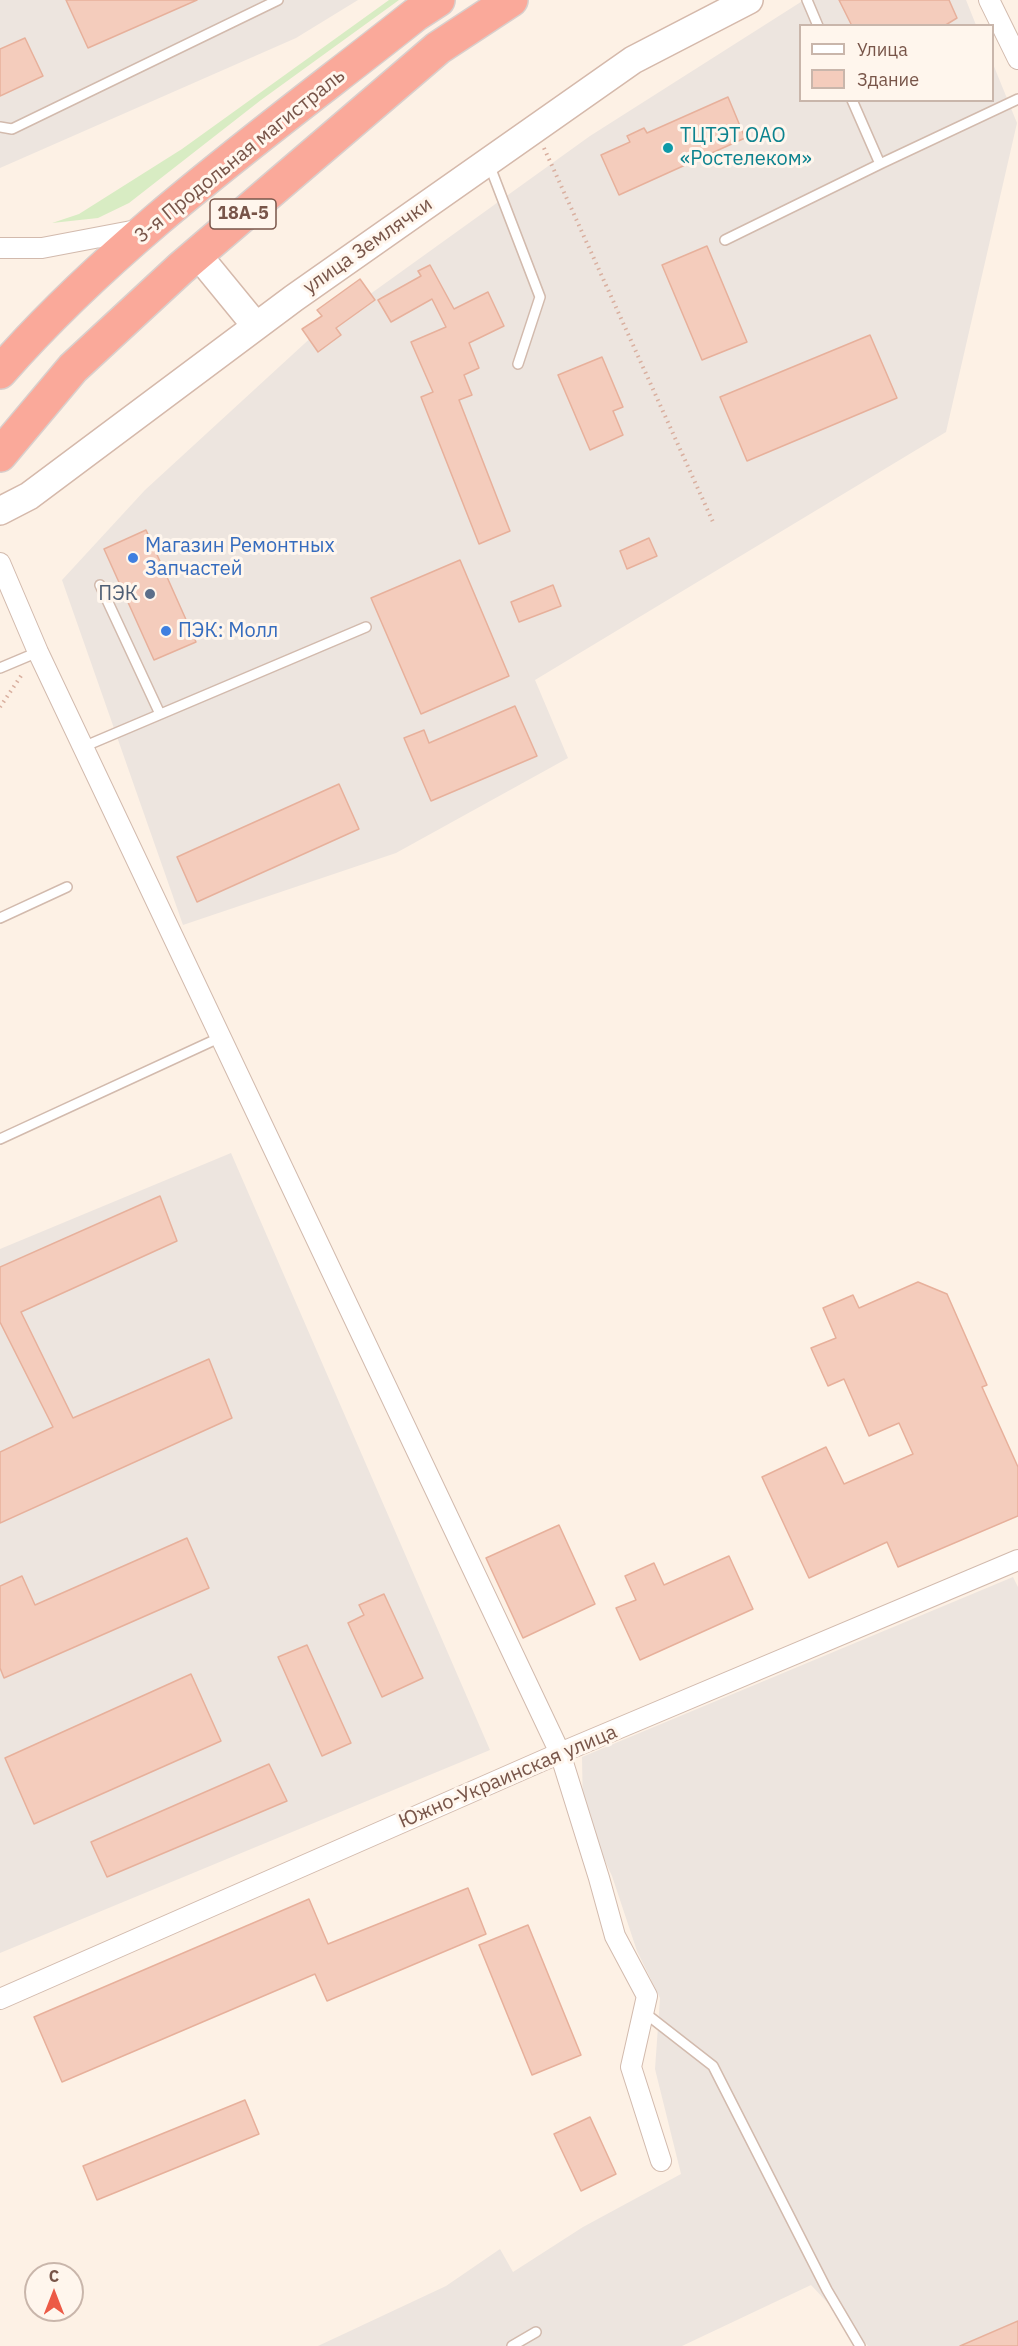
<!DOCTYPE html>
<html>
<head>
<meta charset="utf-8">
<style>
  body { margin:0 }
  #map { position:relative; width:1018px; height:2346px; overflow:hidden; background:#fdf1e5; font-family:"IBM Plex Sans",sans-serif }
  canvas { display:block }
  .legend { position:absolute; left:799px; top:24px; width:195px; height:78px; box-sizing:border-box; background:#fff6ed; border:2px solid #c9b6ab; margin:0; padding:8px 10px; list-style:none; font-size:18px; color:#785549 }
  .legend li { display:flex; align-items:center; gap:12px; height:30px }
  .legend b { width:30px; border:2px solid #c9b6ab }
  .north { position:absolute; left:24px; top:2262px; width:60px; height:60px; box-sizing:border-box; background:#fff6ed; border:2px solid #c9b6ab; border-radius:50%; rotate:0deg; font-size:16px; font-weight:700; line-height:24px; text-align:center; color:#785549 }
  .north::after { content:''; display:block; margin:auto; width:21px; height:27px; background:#ec5a46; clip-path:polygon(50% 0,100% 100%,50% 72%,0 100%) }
</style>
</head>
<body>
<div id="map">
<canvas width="1018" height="2346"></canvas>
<ul class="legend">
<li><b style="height:8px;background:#fff"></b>Улица</li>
<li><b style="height:16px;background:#f4ccbc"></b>Здание</li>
</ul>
<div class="north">С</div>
</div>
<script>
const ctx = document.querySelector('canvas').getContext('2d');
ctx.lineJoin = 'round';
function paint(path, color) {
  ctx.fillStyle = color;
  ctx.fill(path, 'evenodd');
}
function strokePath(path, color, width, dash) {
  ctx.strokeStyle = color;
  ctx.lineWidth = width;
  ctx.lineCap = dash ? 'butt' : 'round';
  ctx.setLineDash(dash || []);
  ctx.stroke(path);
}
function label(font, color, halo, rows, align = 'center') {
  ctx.font = font + ' "IBM Plex Sans",sans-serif';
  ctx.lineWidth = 6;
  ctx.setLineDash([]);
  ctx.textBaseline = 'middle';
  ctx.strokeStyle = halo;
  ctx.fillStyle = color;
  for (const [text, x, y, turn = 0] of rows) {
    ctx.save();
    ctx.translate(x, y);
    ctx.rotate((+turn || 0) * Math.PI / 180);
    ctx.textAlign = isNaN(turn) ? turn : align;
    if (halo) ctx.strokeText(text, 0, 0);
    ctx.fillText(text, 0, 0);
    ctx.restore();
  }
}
const industrial = new Path2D(`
  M 0,0 L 358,0 L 296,38 L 0,168 Z
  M 804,0 L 966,0 L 976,25 L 800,26 L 800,100 L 992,100 L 993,64 L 1017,123 L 946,432 L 535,680 L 568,758 L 396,853 L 183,925 L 62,580 L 145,490 L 316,333 L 590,136 Z
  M 231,1153 L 490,1750 L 0,1953 L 0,1249 Z
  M 1013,1577 L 1018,1587 L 1018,2346 L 868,2346 L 811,2285 L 682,2346 L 318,2346 L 446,2286 L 500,2249 L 513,2272 L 583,2227 L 681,2174 L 655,2069 L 660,1998 L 637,1951 L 612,1876 L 583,1814 L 582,1757 Z`);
const green = new Path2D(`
  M 389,0 L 399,0 L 261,100 L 129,203 L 98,218 L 52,223 L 79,214 L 182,149 Z`);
const building = new Path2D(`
  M 66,0 L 197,0 L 88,48 Z
  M 839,0 L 949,0 L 957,18 L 944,26 L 852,26 Z
  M 25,38 L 43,76 L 0,96 L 0,49 Z
  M 728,97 L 745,138 L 619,195 L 601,155 L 630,142 L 627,136 L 644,128 L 647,133 Z
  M 707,246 L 747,342 L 702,360 L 662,265 Z
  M 430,265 L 454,309 L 488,292 L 504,326 L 469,343 L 479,368 L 464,375 L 472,395 L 459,400 L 510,531 L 479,544 L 421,397 L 433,392 L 411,342 L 446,327 L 432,299 L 391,322 L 378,300 L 421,276 L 418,271 Z
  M 360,279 L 375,300 L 336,328 L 341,335 L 318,352 L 302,329 L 322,316 L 317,310 Z
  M 870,335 L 897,398 L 747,461 L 720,397 Z
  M 602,357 L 623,407 L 613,411 L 623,435 L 590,450 L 558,375 Z
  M 146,530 L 196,642 L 154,660 L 104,549 Z
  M 649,538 L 657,556 L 627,569 L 620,551 Z
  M 460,560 L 509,676 L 421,714 L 371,598 Z
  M 553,585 L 561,606 L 519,622 L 511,602 Z
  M 515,706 L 537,756 L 431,801 L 404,738 L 424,730 L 429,743 Z
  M 339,784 L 359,829 L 197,902 L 177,857 Z
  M 160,1196 L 177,1241 L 21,1312 L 73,1418 L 209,1359 L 232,1418 L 0,1523 L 0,1452 L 53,1427 L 0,1322 L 0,1267 Z
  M 918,1282 L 947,1294 L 987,1385 L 982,1387 L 1018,1467 L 1018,1516 L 898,1567 L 887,1542 L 809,1578 L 762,1477 L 826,1447 L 844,1484 L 913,1454 L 899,1423 L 869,1436 L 844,1379 L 828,1386 L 811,1348 L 836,1338 L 823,1308 L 853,1295 L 859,1308 Z
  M 559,1525 L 595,1604 L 523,1638 L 486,1558 Z
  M 187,1538 L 209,1588 L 4,1678 L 0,1668 L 0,1586 L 22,1576 L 35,1605 Z
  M 729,1556 L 753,1609 L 640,1660 L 616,1608 L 636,1600 L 625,1576 L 654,1563 L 664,1585 Z
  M 384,1594 L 423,1678 L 382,1697 L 348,1623 L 364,1615 L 359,1605 Z
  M 307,1645 L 351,1743 L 322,1756 L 278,1657 Z
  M 191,1674 L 221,1741 L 34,1824 L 5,1758 Z
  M 269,1764 L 287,1801 L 107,1877 L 91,1842 Z
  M 468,1888 L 486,1934 L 327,2001 L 315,1974 L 62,2082 L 34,2017 L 309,1899 L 328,1944 Z
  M 528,1925 L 581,2055 L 532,2075 L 479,1945 Z
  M 245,2100 L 259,2134 L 97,2200 L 83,2166 Z
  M 590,2117 L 616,2174 L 581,2191 L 554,2134 Z
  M 1018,2321 L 1018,2346 L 960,2346 Z`);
const path = new Path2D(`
  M 544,148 L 713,522
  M 0,707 L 23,673`);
const lane = new Path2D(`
  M 807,0 L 818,26
  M 852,100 L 880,164 L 1018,99
  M 0,127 L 12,129 L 278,0
  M 489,164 L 540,297 L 518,364
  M 725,240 L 880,164
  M 100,585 L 160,714
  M 0,668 L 38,652
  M 83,747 L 366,627
  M 0,918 L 67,887
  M 0,1139 L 221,1037
  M 645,2013 L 713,2066 L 827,2290 L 860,2346
  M 512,2346 L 536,2332`);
const street = new Path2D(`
  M 989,0 L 1018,59
  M 0,248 L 42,248 L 142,229
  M 0,563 L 38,652 L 560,1753 L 599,1878 L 615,1936 L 647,1996 L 631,2067 L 661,2161
  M 0,1999 L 560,1753 L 1018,1560`);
const secondary = new Path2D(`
  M 197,254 L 256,326
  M 0,511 L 29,496 L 294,298 L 633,60 L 749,0`);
const highway = new Path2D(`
  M 0,372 C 118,237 275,126 415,15 L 438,0
  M 0,455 L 73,368 L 181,268 L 438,48 L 511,0`);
const markers = [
  [668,148,6,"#0f9aa8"],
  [133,558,6,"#3f7fe0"],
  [150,594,6,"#5c6f8a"],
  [166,631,6,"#3f7fe0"]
];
const shields = [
  [243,214,66]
];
const shieldNames = [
  ["18А-5",243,214]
];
const cultureNames = [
  ["ТЦТЭТ ОАО",680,136],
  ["«Ростелеком»",680,159]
];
const streetNames = [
  ["3-я Продольная магистраль",240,156,-39],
  ["улица Землячки",368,246,-35],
  ["Южно-Украинская улица",508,1777,-23]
];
const shopNames = [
  ["Магазин Ремонтных",145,546],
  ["Запчастей",145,569],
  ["ПЭК: Молл",178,631]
];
const serviceNames = [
  ["ПЭК",138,594]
];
paint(industrial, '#ede5df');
paint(green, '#d8ecc3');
paint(building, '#f4ccbc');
strokePath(building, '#e7b09b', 1.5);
strokePath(lane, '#d2baad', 12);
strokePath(street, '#d2baad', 22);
strokePath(secondary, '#d5b9ab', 30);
strokePath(highway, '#d9cfcc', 36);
strokePath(path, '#d9af9f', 4, [1.5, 4.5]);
strokePath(lane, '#fff', 9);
strokePath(street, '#fff', 20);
strokePath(secondary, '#fff', 27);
strokePath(highway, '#faa99a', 33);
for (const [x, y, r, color] of markers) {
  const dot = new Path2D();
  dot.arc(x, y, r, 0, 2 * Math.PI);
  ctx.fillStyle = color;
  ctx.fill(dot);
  strokePath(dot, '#fff6ed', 2);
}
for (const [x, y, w] of shields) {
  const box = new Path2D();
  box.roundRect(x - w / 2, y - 15, w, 30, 4.5);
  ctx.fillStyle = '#fff6ed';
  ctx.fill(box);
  strokePath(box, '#785549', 1.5);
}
label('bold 18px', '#785549', null, shieldNames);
label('20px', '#0d838f', '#fff6ed', cultureNames, 'left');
label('20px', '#785549', '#fff6ed', streetNames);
label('20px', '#366cbe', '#fff6ed', shopNames, 'left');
label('20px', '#4e5e75', '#fff6ed', serviceNames, 'right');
</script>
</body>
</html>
